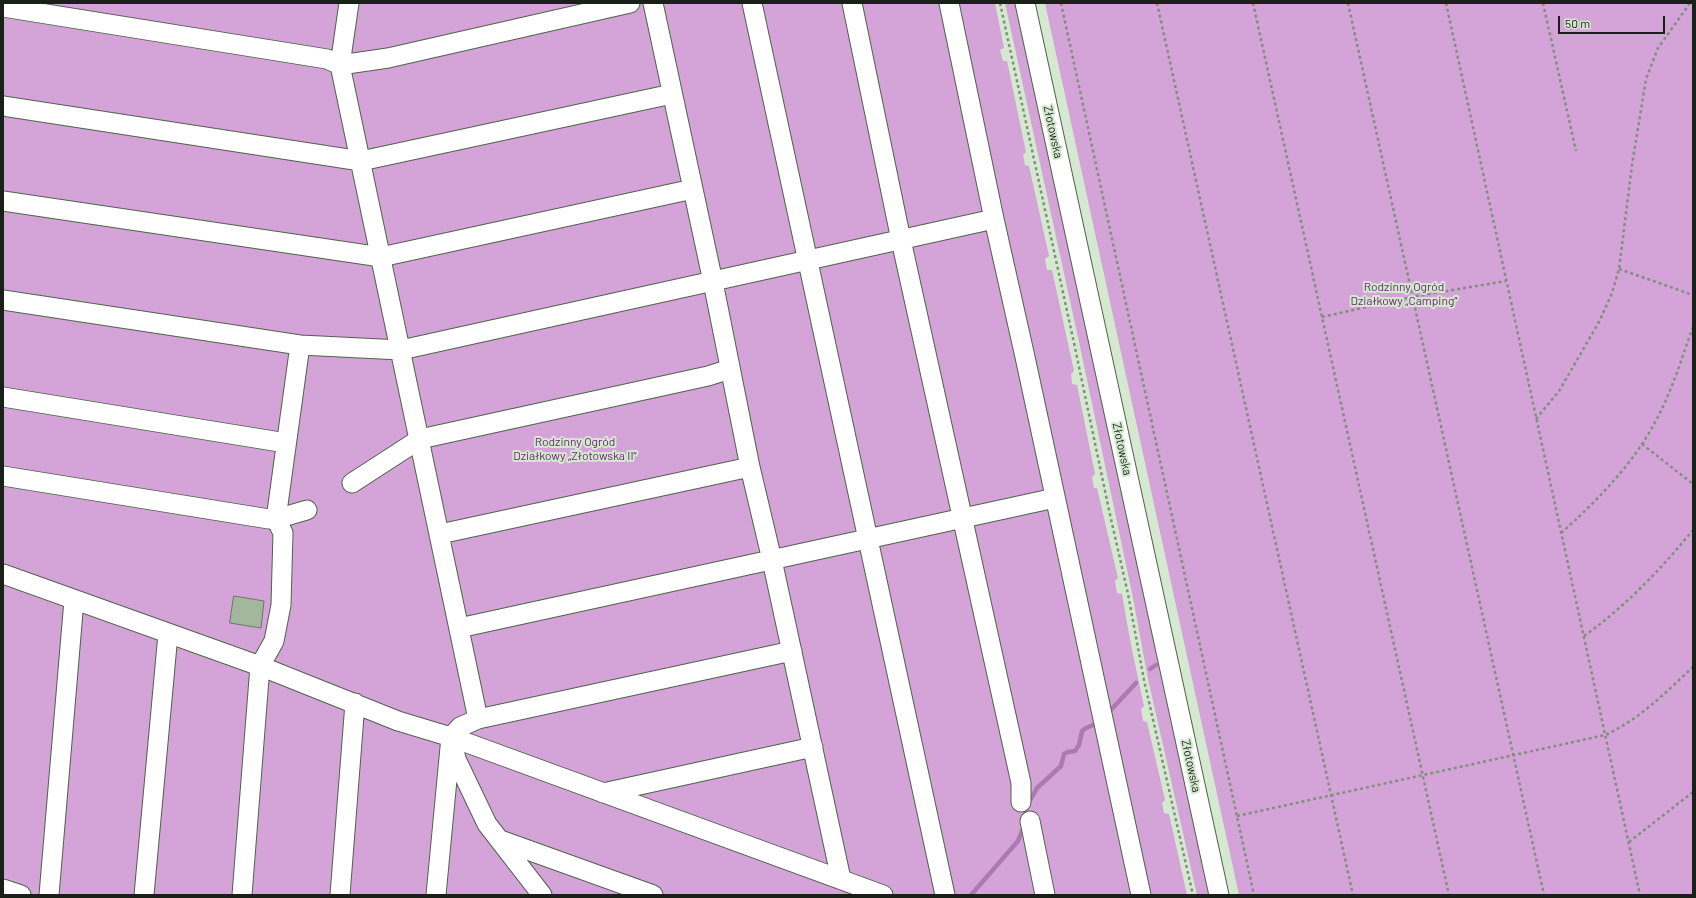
<!DOCTYPE html>
<html>
<head>
<meta charset="utf-8">
<style>
  body { margin:0 }
  #map { position:relative; width:1696px; height:898px; overflow:hidden; background:#d5e9d0; font-family:Barlow,sans-serif }
  canvas { display:block }
  .frame { position:absolute; inset:0; border:4px solid #192017; pointer-events:none }
  .scale { position:absolute; left:1558px; top:16px; width:107px; height:18px; box-sizing:border-box; border:2px solid #192017; border-top:0; padding-left:5px; font-size:12px; line-height:14px; white-space:nowrap; color:#192017; -webkit-text-stroke:3px #d5e9d0; paint-order:stroke }
</style>
</head>
<body>
<div id="map">
<canvas width="1696" height="898"></canvas>
<div class="frame"></div>
<div class="scale">50 m</div>
</div>
<script>
const ctx = document.querySelector('canvas').getContext('2d');
ctx.lineJoin = 'round';
function paint(path, color) {
  ctx.fillStyle = color;
  ctx.fill(path, 'evenodd');
}
function strokePath(path, color, width, dash) {
  ctx.strokeStyle = color;
  ctx.lineWidth = width;
  ctx.lineCap = dash ? 'butt' : 'round';
  ctx.setLineDash(dash || []);
  ctx.stroke(path);
}
function label(font, color, halo, rows, align = 'center') {
  ctx.font = font + ' Barlow,sans-serif';
  ctx.lineWidth = 4;
  ctx.setLineDash([]);
  ctx.textBaseline = 'middle';
  ctx.strokeStyle = halo;
  ctx.fillStyle = color;
  for (const [text, x, y, turn = 0] of rows) {
    ctx.save();
    ctx.translate(x, y);
    ctx.rotate((+turn || 0) * Math.PI / 180);
    ctx.textAlign = isNaN(turn) ? turn : align;
    if (halo) ctx.strokeText(text, 0, 0);
    ctx.fillText(text, 0, 0);
    ctx.restore();
  }
}
const green = new Path2D(`
  M 3,3 L 995,3 L 1004,48 L 1000,50 L 1003,61 L 1007,61 L 1026,152 L 1023,155 L 1025,165 L 1029,166 L 1049,256 L 1045,259 L 1047,270 L 1052,270 L 1074,371 L 1071,374 L 1072,384 L 1077,385 L 1095,474 L 1092,477 L 1094,488 L 1097,488 L 1118,578 L 1115,581 L 1117,593 L 1122,594 C 1128,632 1136,669 1144,706 L 1141,709 L 1143,721 L 1147,722 L 1165,800 L 1162,803 L 1164,813 L 1169,814 L 1187,895 L 3,895 Z
  M 1005,3 L 1019,3 L 1213,895 L 1197,895 L 1148,679 L 1132,593 L 1079,342 Z
  M 1045,3 L 1693,3 L 1693,895 L 1239,895 Z`);
const stream = new Path2D(`
  M 1150,669 L 1156,665
  M 1108,713 L 1136,683
  M 1028,804 L 1037,788 L 1061,766 L 1064,754 L 1068,752 L 1075,751 L 1079,745 L 1082,731 L 1086,728 L 1100,722
  M 971,895 L 1018,841 L 1024,826`);
const building = new Path2D(`
  M 234,596 L 264,601 L 261,628 L 230,623 Z`);
const path = new Path2D(`
  M 1000,3 L 1074,343 L 1109,510 L 1128,594 L 1144,680 L 1193,895
  M 1061,3 L 1254,895
  M 1157,3 L 1353,895
  M 1253,3 L 1449,895
  M 1348,3 L 1544,895
  M 1446,3 L 1640,895
  M 1543,3 L 1576,151
  M 1619,269 L 1693,295
  M 1322,317 L 1411,297 L 1506,281
  M 1536,419 L 1559,391 L 1599,322 L 1612,293 L 1619,269 L 1632,165 L 1646,79 L 1658,48 L 1690,3
  M 1642,444 L 1693,484
  M 1561,533 C 1595,503 1633,464 1654,424 C 1671,394 1681,360 1693,327
  M 1584,636 C 1625,607 1661,569 1693,530
  M 1237,816 L 1605,735 C 1639,720 1666,692 1693,667
  M 1629,842 L 1693,792`);
const minor = new Path2D(`
  M 349,3 L 340,65 L 478,719
  M 653,3 L 713,282 L 750,467 L 772,560 L 841,879
  M 752,3 L 945,895
  M 852,3 L 901,240 L 1021,783 L 1021,802
  M 949,3 L 994,219 L 1025,357 L 1141,895
  M 1025,3 L 1219,895
  M 3,7 L 327,59 L 340,65 L 388,58 L 630,3
  M 3,106 L 361,161 L 672,94
  M 3,201 L 381,257 L 693,189
  M 3,300 L 300,345 L 401,350 L 994,219
  M 3,397 L 286,443
  M 3,476 L 269,519 L 276,519 L 307,510
  M 352,483 L 420,439 L 708,376 L 730,369
  M 440,534 L 750,467
  M 3,574 L 260,666 L 398,721 L 451,737 L 883,895
  M 459,628 L 1055,498
  M 453,746 L 456,759 L 487,824 L 542,895
  M 603,793 L 813,747
  M 1030,821 L 1045,895
  M 500,840 L 653,895
  M 3,889 L 21,895
  M 49,895 L 74,600
  M 144,895 L 168,634
  M 242,895 L 260,666 L 274,641 L 281,605 L 283,533 L 276,519 L 300,345
  M 340,895 L 355,703
  M 436,895 L 451,737 L 460,727 L 478,719 L 792,651`);
const streetNames = [
  ["Złotowska",1053,132,78],
  ["Złotowska",1122,449,78],
  ["Złotowska",1191,766,78]
];
const parkNames = [
  ["Rodzinny Ogród",1404,287],
  ["Działkowy „Camping”",1404,301],
  ["Rodzinny Ogród",575,442],
  ["Działkowy „Złotowska II”",575,456]
];
paint(green, '#d4a3d7');
strokePath(stream, '#ac79b0', 4.5);
paint(building, '#a3b79f');
strokePath(building, '#687a64', 1);
strokePath(minor, '#50624c', 21);
strokePath(path, '#81907e', 2.5, [3, 3]);
strokePath(minor, '#fff', 19);
label('12px', '#192017', '#d5e9d0', streetNames);
label('12px', '#68296e', '#d5e9d0', parkNames);
</script>
</body>
</html>
